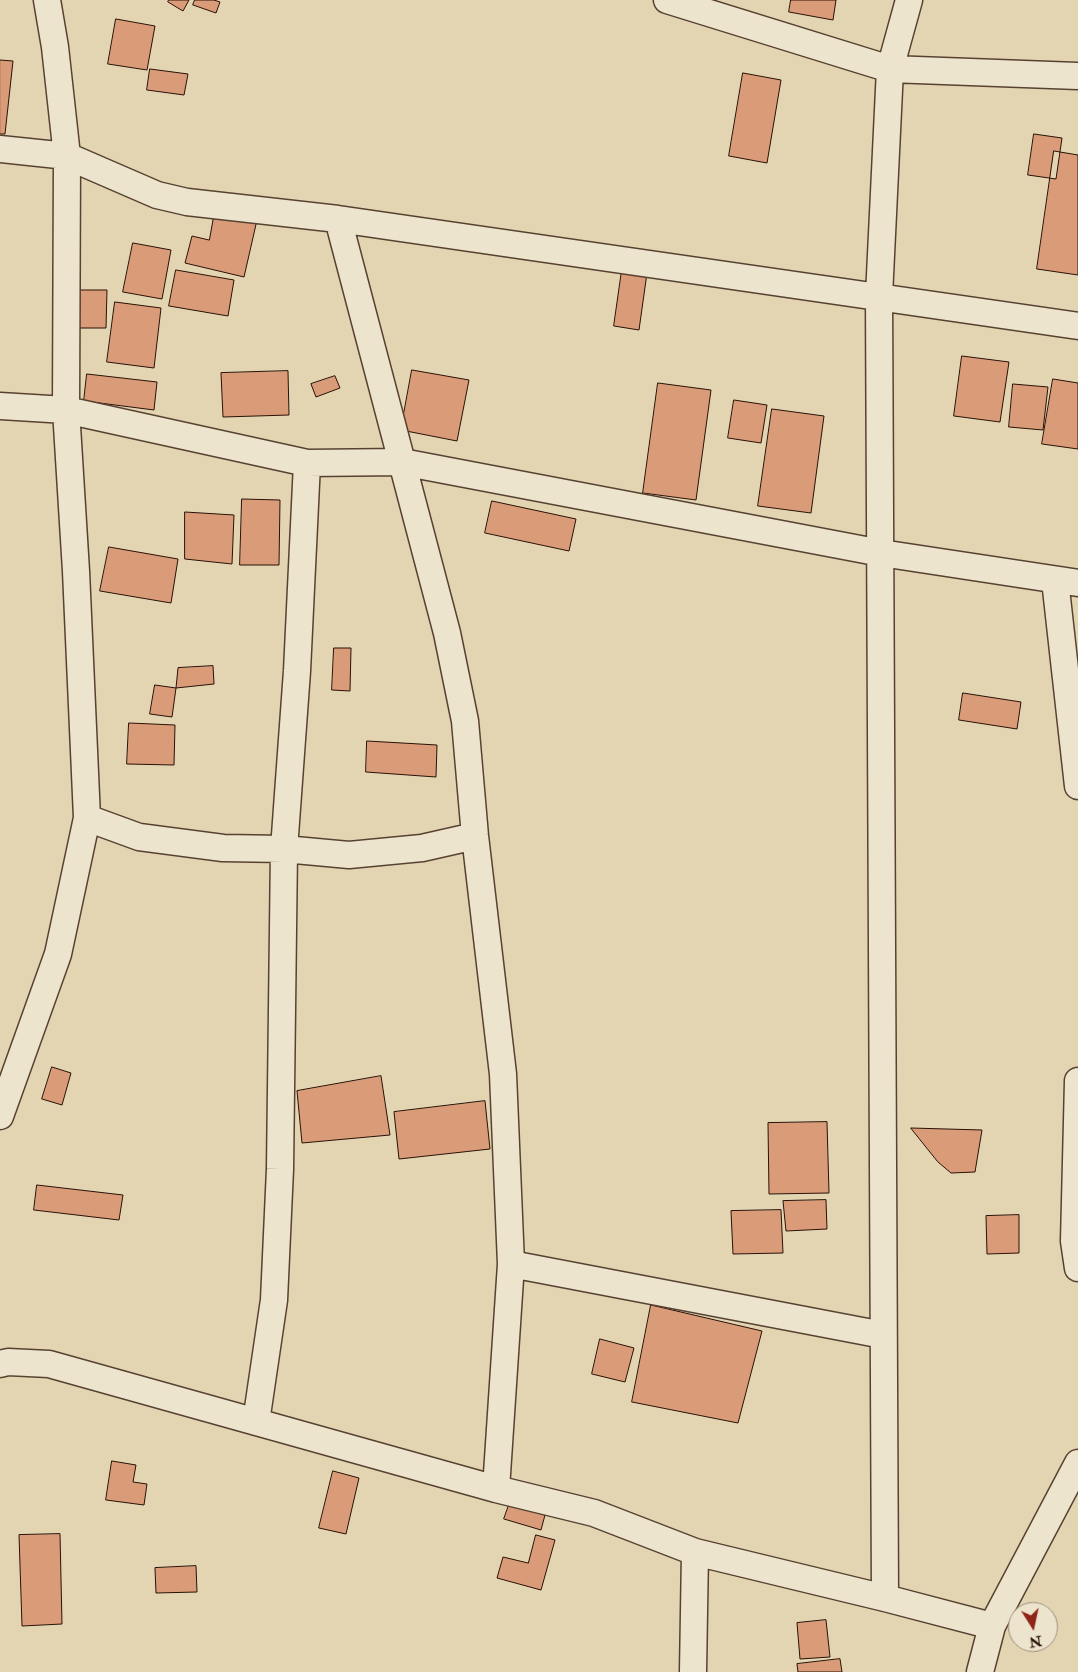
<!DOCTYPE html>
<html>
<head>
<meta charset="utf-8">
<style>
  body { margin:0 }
  #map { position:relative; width:1078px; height:1672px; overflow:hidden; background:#e4d5b2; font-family:"IM FELL Double Pica",serif }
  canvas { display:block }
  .north { position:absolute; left:1008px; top:1602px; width:50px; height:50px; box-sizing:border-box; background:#ede4cd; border:1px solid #9e907e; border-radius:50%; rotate:170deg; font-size:14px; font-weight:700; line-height:20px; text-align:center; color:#281107 }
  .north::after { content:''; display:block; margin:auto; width:18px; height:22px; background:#8f2418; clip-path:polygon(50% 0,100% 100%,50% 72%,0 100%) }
</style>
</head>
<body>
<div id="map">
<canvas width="1078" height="1672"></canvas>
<div class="north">N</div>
</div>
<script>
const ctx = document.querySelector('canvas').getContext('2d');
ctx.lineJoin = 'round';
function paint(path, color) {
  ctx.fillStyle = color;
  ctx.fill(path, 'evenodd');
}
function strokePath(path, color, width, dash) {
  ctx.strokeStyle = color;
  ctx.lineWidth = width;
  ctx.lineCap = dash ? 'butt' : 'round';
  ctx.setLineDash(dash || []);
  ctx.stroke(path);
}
const building = new Path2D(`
  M 169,0 L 189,0 L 183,11 L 168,2 Z
  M 195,0 L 214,0 L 220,2 L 216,13 L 193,5 Z
  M 791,0 L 836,0 L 833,20 L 789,12 Z
  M 116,19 L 155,26 L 147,70 L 108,64 Z
  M 0,60 L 13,61 L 5,134 L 0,134 Z
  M 150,69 L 188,74 L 184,95 L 147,90 Z
  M 743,73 L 781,80 L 767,163 L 729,156 Z
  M 1034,134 L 1062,138 L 1056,179 L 1028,175 Z
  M 1054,151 L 1078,155 L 1078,275 L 1037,269 Z
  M 215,211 L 257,220 L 244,277 L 185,263 L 192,236 L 209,240 Z
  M 133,243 L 171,250 L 162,299 L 123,292 Z
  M 176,270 L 234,280 L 228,316 L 169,306 Z
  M 622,270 L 647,273 L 639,330 L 614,326 Z
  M 74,290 L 107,290 L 106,328 L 74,328 Z
  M 115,302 L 161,308 L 154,368 L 107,362 Z
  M 962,356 L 1009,362 L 1000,422 L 954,416 Z
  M 412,370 L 469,380 L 457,441 L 401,430 Z
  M 288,371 L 289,415 L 223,417 L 221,373 Z
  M 87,374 L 157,382 L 154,410 L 84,401 Z
  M 335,376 L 340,388 L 316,397 L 311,384 Z
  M 1053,379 L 1078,383 L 1078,449 L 1042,444 Z
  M 658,383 L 711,390 L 696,500 L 643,493 Z
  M 1013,384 L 1048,387 L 1043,430 L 1009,427 Z
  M 734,400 L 767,405 L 761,443 L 728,438 Z
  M 772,409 L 824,416 L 811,513 L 758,506 Z
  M 242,499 L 280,500 L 279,565 L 240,565 Z
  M 492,501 L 576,519 L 569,551 L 485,533 Z
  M 185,512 L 234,515 L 232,564 L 185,559 Z
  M 109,547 L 178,559 L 171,603 L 100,591 Z
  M 334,648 L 351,648 L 350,691 L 332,690 Z
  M 213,666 L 214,684 L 176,688 L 178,668 Z
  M 155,685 L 176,688 L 172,717 L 150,714 Z
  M 963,693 L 1021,702 L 1017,729 L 959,720 Z
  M 129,723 L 175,725 L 174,765 L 127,764 Z
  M 367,741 L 437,745 L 436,777 L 366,772 Z
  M 52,1067 L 71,1073 L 62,1105 L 42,1099 Z
  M 381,1076 L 390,1135 L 302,1143 L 297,1091 Z
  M 485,1101 L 490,1149 L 399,1159 L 394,1112 Z
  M 827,1122 L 829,1193 L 769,1194 L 768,1123 Z
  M 911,1128 L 982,1130 L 975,1172 L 951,1173 L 938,1162 Z
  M 37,1185 L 123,1195 L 119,1220 L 34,1210 Z
  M 826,1200 L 827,1229 L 786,1231 L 783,1201 Z
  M 781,1210 L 783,1253 L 733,1254 L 731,1211 Z
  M 1019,1215 L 1019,1253 L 987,1254 L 986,1216 Z
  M 651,1305 L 762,1331 L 738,1423 L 632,1402 Z
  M 600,1339 L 634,1348 L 625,1382 L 592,1374 Z
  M 112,1461 L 136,1465 L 133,1482 L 147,1484 L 144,1505 L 106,1500 Z
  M 333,1471 L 359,1478 L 346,1534 L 319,1528 Z
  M 509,1505 L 545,1515 L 541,1530 L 504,1519 Z
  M 60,1534 L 62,1624 L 22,1626 L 19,1535 Z
  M 536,1535 L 555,1540 L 541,1590 L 497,1578 L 503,1557 L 528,1563 Z
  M 196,1566 L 197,1592 L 156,1593 L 155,1568 Z
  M 826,1620 L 830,1657 L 800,1659 L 797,1623 Z
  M 840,1659 L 842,1672 L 798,1672 L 797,1664 Z`);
const street = new Path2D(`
  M 667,0 L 890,69 L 1078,76
  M 0,149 L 67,156 L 157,195 L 187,202 L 338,219 L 1078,326
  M 338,219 L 447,633 L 465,721 L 475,836 L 503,1074 L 511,1264 L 496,1489
  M 0,406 L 66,410 L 307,463 L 402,462 L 881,553 L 1078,583
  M 1055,580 L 1078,786
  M 87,818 L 139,837 L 223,848 L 284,849 L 349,855 L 422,848 L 475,836
  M 1078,1081 L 1074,1241 L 1078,1268
  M 0,1116 L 58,954 L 87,818 L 76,571 L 66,410 L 67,156 L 55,47 L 47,0
  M 511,1264 L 883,1335
  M 0,1364 L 8,1362 L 49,1364 L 496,1489 L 594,1513 L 695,1552 L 885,1598 L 992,1626
  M 256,1422 L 274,1300 L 280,1169 L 284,849 L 297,671 L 307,463
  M 885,1598 L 879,296 L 890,69 L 909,0
  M 693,1672 L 695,1552
  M 980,1672 L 992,1626 L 1078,1463`);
paint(building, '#da9b78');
strokePath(building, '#281107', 1);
strokePath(street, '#574232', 29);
strokePath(street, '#ede4cd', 26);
</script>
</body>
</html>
